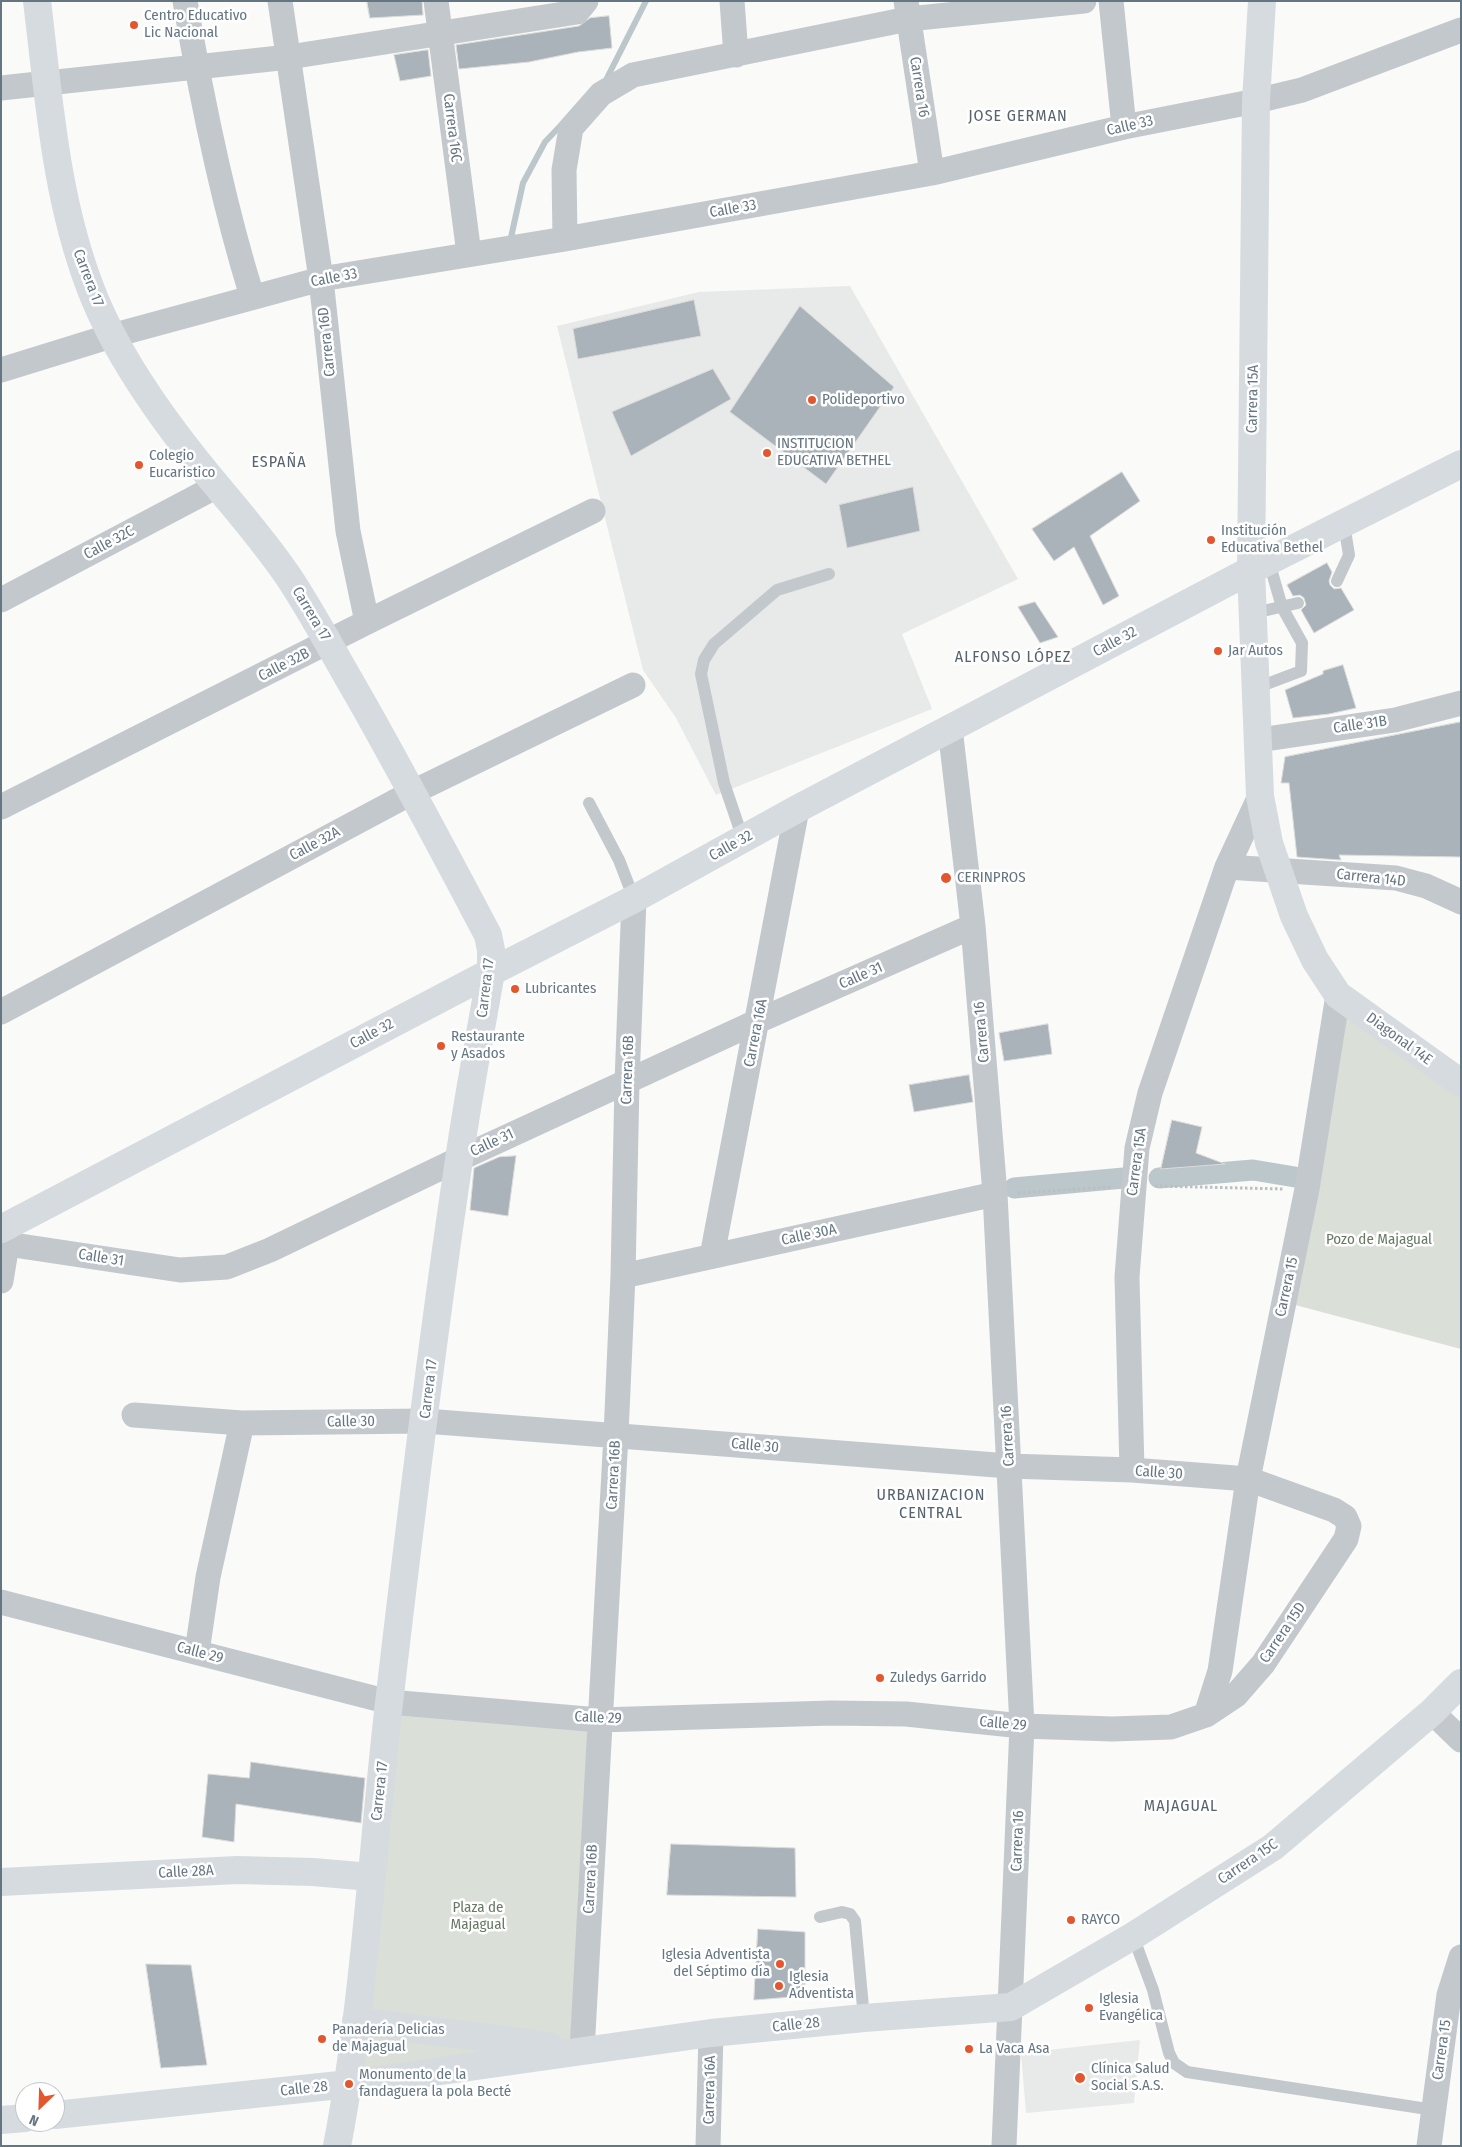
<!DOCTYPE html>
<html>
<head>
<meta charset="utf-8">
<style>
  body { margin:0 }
  #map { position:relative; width:1462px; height:2147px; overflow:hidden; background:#fafaf8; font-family:"Fira Sans Condensed",sans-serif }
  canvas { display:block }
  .frame { position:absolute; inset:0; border:2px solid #657683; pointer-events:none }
  .north { position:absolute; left:15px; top:2082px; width:50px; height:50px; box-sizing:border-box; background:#fff; border:1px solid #c1c8cd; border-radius:50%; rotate:204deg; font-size:14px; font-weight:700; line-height:20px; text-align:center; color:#657683 }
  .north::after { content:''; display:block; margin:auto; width:18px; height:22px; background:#e4572e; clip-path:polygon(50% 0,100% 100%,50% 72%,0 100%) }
</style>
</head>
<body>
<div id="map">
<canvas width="1462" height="2147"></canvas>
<div class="frame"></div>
<div class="north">N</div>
</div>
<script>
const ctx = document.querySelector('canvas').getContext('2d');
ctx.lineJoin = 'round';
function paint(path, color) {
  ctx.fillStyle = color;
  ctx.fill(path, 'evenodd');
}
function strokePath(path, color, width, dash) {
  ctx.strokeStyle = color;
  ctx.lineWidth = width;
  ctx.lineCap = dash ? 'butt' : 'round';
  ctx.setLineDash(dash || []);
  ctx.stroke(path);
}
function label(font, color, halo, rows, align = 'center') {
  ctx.font = font + ' "Fira Sans Condensed",sans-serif';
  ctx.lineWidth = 5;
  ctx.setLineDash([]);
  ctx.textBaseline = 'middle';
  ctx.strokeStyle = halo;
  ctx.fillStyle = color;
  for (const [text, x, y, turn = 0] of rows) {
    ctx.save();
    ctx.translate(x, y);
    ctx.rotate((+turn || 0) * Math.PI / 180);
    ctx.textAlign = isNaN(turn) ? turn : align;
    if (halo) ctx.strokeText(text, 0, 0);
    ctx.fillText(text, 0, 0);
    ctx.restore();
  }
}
const built = new Path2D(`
  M 850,286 L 1018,579 L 902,634 L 932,709 L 716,795 L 676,718 L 643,670 L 557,326 L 699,292 Z
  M 1140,2040 L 1134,2103 L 1026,2113 L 1021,2053 Z`);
const green = new Path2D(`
  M 1342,987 L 1461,1083 L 1461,1349 L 1284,1302 Z
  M 389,1702 L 599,1720 L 582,2051 L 349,2084 Z`);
const stream = new Path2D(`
  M 607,78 L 646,1
  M 510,242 L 523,183 L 545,142 L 563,123`);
const canal = new Path2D(`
  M 1159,1178 L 1253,1170 L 1295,1177
  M 1014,1188 L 1124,1178`);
const building = new Path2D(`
  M 367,1 L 422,1 L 423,15 L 370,18 Z
  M 609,16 L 612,48 L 578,52 L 529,62 L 459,69 L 456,45 L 579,26 L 590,18 Z
  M 428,50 L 431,76 L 400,81 L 394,55 Z
  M 694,300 L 701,336 L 578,359 L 573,329 Z
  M 800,306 L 894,387 L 826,484 L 730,412 Z
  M 713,369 L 731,399 L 631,456 L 612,412 Z
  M 1122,472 L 1140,501 L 1090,536 L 1119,596 L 1103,605 L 1074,547 L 1054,561 L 1032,529 Z
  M 913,487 L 920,531 L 847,548 L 839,505 Z
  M 1327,563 L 1332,572 L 1329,581 L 1330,585 L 1334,589 L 1341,588 L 1354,610 L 1314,633 L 1301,610 L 1306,605 L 1304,598 L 1300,595 L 1293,596 L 1287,585 Z
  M 1035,602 L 1058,637 L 1040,643 L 1018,607 Z
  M 1343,665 L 1356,708 L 1329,714 L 1293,718 L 1285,690 L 1323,674 L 1323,671 Z
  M 1461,722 L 1461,857 L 1339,855 L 1341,860 L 1297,857 L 1289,783 L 1281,783 L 1285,757 Z
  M 1048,1024 L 1052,1054 L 1004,1061 L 999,1033 Z
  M 969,1075 L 973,1102 L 914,1112 L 909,1085 Z
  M 1172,1120 L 1202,1127 L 1196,1153 L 1225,1164 L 1161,1169 Z
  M 516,1156 L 508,1216 L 470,1210 L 474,1168 L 499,1157 Z
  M 251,1762 L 365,1778 L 361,1823 L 236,1804 L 234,1842 L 202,1837 L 208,1774 L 249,1778 Z
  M 671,1844 L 795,1848 L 796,1897 L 667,1895 Z
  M 758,1929 L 805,1932 L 805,1996 L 754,2000 Z
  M 146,1964 L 191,1965 L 207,2065 L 161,2068 Z`);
const path = new Path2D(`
  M 1155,1186 L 1284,1189
  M 1018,1193 L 1111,1187`);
const lane = new Path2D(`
  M 1337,581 L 1349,555 L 1344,524
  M 1254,613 L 1298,603
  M 1256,688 L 1301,671 L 1302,643 L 1282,607 L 1269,562
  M 589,803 L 619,860 L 634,899
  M 743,839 L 724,783 L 701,674 L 704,660 L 714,644 L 777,590 L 829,574
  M 820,1917 L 842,1912 L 850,1914 L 855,1921 L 864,2018
  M 1133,1936 L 1153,1990 L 1169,2053 L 1174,2063 L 1187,2072 L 1434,2110`);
const street = new Path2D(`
  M 185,1 C 202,101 222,200 252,296
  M 280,1 L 321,279 L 348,531 L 367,622
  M 436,1 L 469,254
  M 732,1 L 736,55
  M 906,1 L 932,173
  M 1111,1 L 1124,127
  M 1,88 L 289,57 L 577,12 L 586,1
  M 565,239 L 564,170 L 571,128 L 601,94 L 633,75 L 908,19 L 1084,1
  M 1,370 L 111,336 L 321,279 L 565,239 L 932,173 L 1124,127 L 1256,101 L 1302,90 L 1461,30
  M 1,600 L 217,486
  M 950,728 L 973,926 L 995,1194 L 1022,1726 L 1004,2146
  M 1259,740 L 1395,720 L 1461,703
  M 1,807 L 367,622 L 593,511
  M 1227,867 L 1396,878 L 1426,886 L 1461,902
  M 1,1012 L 413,792 L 633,685
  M 1,1233 L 7,1244 L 180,1270 L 227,1267 L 270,1250 L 459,1159 L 758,1021 L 973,926
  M 712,1256 L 797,809
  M 623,1276 L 995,1194
  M 1,1281 L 7,1244
  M 1132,1470 L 1127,1277 L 1137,1148 L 1150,1093 L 1227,867 L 1260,796
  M 1,1602 L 389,1702 L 599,1720 L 831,1713 L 906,1714 L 1022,1726 L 1112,1729 L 1171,1727 L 1206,1715 L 1236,1695 L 1263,1664 L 1346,1539 L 1349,1526 L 1345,1517 L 1334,1510 L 1248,1479 L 1132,1470 L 1009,1466 L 425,1421 L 242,1423 L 134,1415
  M 197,1652 L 208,1577 L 242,1423
  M 1432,1712 L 1461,1740
  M 1206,1715 L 1220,1671 L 1248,1479 L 1307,1189 L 1338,995
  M 582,2051 L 616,1435 L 623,1276 L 627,1082 L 634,899
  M 708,2146 L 711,2033
  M 1429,2146 L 1449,1995 L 1461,1957`);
const secondary = new Path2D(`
  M 37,1 C 49,98 55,195 90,287 C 116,356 170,430 218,487 C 243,517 268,546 290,579 C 313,614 333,652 354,688 C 401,770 444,852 488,935 L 491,950 L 491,972 C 480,1035 468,1097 459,1160 C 432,1340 410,1522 389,1703 C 372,1850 365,2000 337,2146
  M 1262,1 L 1256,101 L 1251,570 L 1260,796 L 1269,843 L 1294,916 L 1315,960 L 1338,995 L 1461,1083
  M 1,1229 L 491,972 L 634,899 L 797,809 L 1251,570 L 1461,464
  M 1,1882 L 237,1870 L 313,1872 L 371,1877
  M 356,2021 L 549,2046
  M 55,2115 L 349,2084 L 711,2033 L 864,2018 L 1011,2007 L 1133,1936 L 1273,1847 L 1432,1712 L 1461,1683
  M 1,2120 L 25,2118`);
const markers = [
  [134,25,5,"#e4572e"],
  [812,400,5,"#e4572e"],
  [767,453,5,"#e4572e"],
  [139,465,5,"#e4572e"],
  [1211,540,5,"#e4572e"],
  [1218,651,5,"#e4572e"],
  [946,878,6,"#e4572e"],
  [515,989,5,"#e4572e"],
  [441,1046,5,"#e4572e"],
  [880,1678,5,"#e4572e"],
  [1071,1920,5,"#e4572e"],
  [780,1964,5,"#e4572e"],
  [779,1986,5,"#e4572e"],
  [1089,2008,5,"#e4572e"],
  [322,2039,5,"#e4572e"],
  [969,2049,5,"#e4572e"],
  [1080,2078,6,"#e4572e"],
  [349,2084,5,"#e4572e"]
];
const poiNames = [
  ["Centro Educativo",144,16],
  ["Lic Nacional",144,33],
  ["Polideportivo",822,400],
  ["INSTITUCION",777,444],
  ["EDUCATIVA BETHEL",777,461],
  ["Colegio",149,456],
  ["Eucaristico",149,473],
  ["Institución",1221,531],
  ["Educativa Bethel",1221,548],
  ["Jar Autos",1228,651],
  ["CERINPROS",957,878],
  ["Lubricantes",525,989],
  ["Restaurante",451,1037],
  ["y Asados",451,1054],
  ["Zuledys Garrido",890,1678],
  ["RAYCO",1081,1920],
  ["Iglesia Adventista",770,1955,"right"],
  ["del Séptimo día",770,1972,"right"],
  ["Iglesia",789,1977],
  ["Adventista",789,1994],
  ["Iglesia",1099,1999],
  ["Evangélica",1099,2016],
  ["Panadería Delicias",332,2030],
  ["de Majagual",332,2047],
  ["La Vaca Asa",979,2049],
  ["Clínica Salud",1091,2069],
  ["Social S.A.S.",1091,2086],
  ["Monumento de la",359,2075],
  ["fandaguera la pola Becté",359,2092]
];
const streetNames = [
  ["Carrera 16",919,87,81],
  ["Calle 33",1130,126,-13],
  ["Carrera 16C",452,128,83],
  ["Calle 33",733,209,-10],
  ["Carrera 17",88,278,69],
  ["Calle 33",334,278,-11],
  ["Carrera 16D",327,342,-96],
  ["Carrera 15A",1253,399,-89],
  ["Calle 32C",109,543,-28],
  ["Carrera 17",311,614,59],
  ["Calle 32",1115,642,-28],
  ["Calle 32B",284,665,-27],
  ["Calle 31B",1360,725,-8],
  ["Calle 32A",315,844,-28],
  ["Calle 32",731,846,-29],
  ["Carrera 14D",1371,878,6],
  ["Calle 31",861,976,-24],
  ["Carrera 17",486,988,-83],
  ["Carrera 16",982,1032,-95],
  ["Carrera 16A",756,1033,-79],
  ["Calle 32",372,1034,-28],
  ["Diagonal 14E",1399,1039,36],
  ["Carrera 16B",628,1070,-88],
  ["Calle 31",492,1143,-25],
  ["Carrera 15A",1137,1162,-82],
  ["Calle 30A",809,1235,-12],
  ["Calle 31",101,1258,9],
  ["Carrera 15",1287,1287,-78],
  ["Carrera 17",429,1389,-83],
  ["Calle 30",351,1422,-1],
  ["Carrera 16",1008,1436,-93],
  ["Calle 30",755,1446,5],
  ["Calle 30",1159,1473,4],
  ["Carrera 16B",614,1475,-87],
  ["Carrera 15D",1283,1633,-56],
  ["Calle 29",200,1653,15],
  ["Calle 29",598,1718,2],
  ["Calle 29",1003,1724,5],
  ["Carrera 17",380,1791,-84],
  ["Carrera 16",1018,1841,-88],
  ["Carrera 15C",1248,1862,-34],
  ["Calle 28A",186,1872,-3],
  ["Carrera 16B",591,1879,-87],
  ["Calle 28",796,2025,-6],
  ["Carrera 15",1442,2050,-82],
  ["Calle 28",304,2089,-6],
  ["Carrera 16A",710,2090,-89]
];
const parkNames = [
  ["Pozo de Majagual",1379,1240],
  ["Plaza de",478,1908],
  ["Majagual",478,1925]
];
const neighbourhoodNames = [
  ["JOSE GERMAN",1018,117],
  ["ESPAÑA",279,463],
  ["ALFONSO LÓPEZ",1013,658],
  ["URBANIZACION",931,1496],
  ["CENTRAL",931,1514],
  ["MAJAGUAL",1181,1807]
];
paint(built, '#e8e9e9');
paint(green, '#dadfd7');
strokePath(stream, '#bbc7cb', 6);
strokePath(canal, '#bbc7cb', 21);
paint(building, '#aab3b9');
strokePath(building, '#dcdcda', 1);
strokePath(path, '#bbbfc2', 3, [2.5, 2.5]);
strokePath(lane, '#c3c8cc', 12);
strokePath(street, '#c3c8cc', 25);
strokePath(secondary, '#d6dbdf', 28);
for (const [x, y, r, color] of markers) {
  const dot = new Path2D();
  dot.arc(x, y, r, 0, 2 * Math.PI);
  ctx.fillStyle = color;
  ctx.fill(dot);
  strokePath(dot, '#fff', 2);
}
label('15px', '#657683', '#fff', poiNames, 'left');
label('15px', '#657683', '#fff', streetNames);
label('15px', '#687a64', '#fff', parkNames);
ctx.letterSpacing = '1px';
label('16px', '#57646e', '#fff', neighbourhoodNames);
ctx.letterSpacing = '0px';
</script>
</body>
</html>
